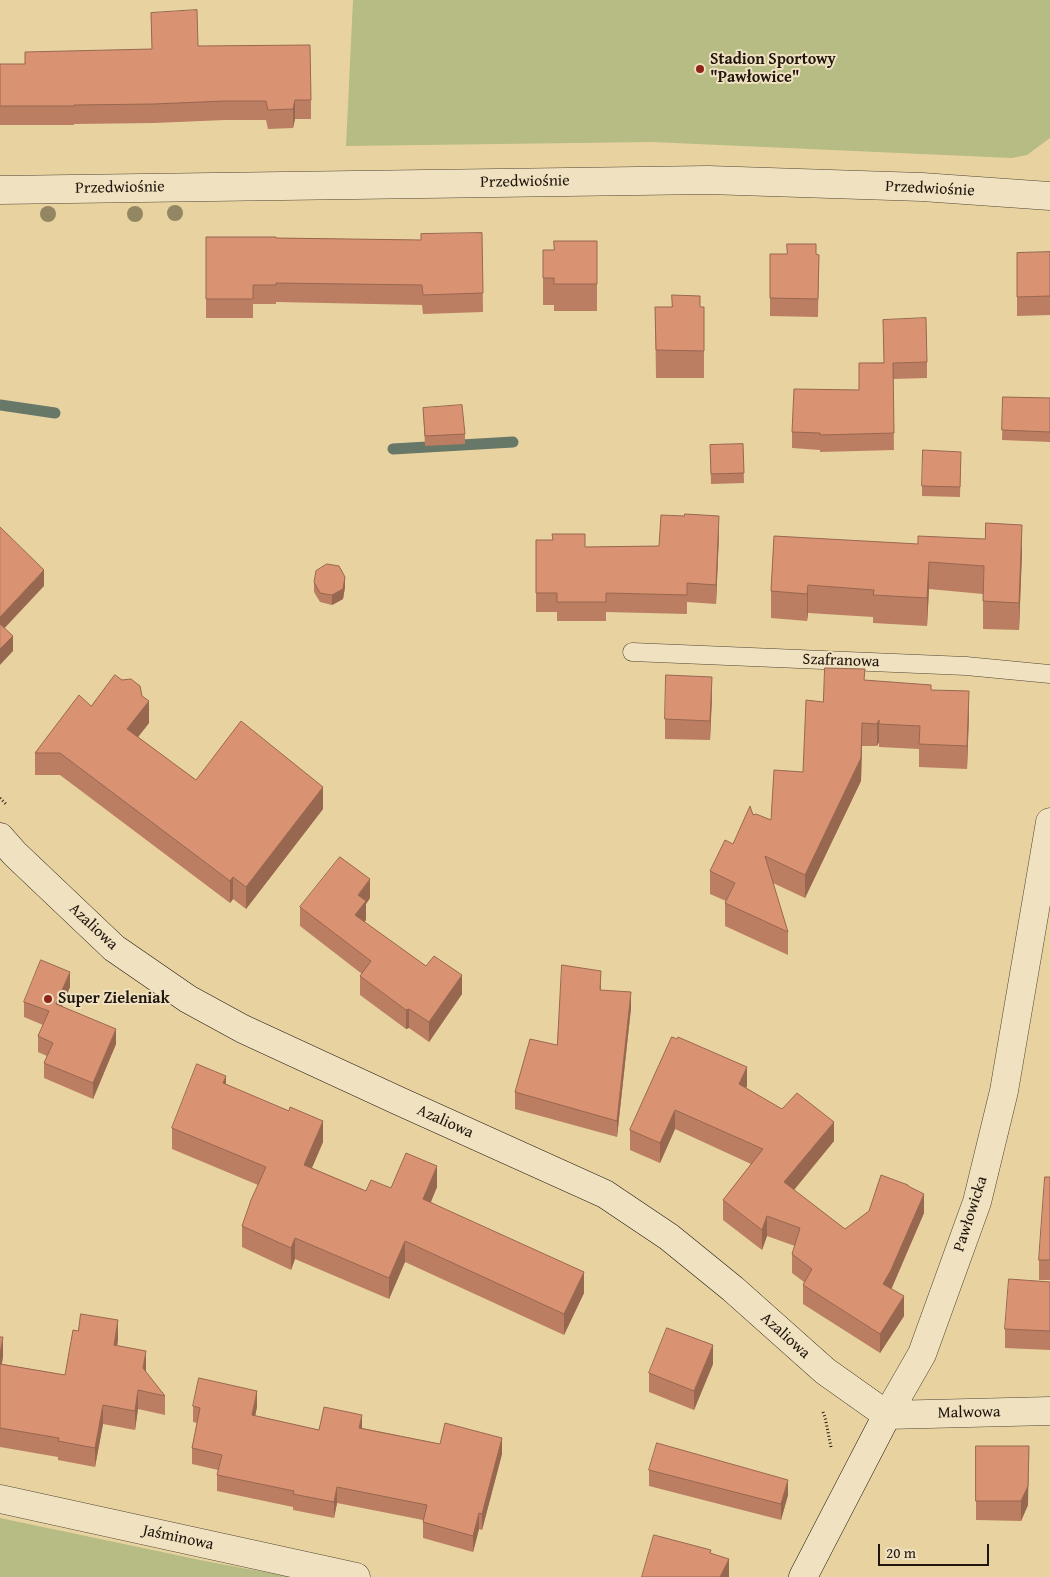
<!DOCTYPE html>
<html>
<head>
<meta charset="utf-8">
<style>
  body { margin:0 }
  #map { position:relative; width:1050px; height:1577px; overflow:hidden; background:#e8d3a0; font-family:"Gentium Book Plus",serif }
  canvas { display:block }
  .scale { position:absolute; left:878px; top:1544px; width:111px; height:22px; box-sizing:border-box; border:2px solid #20160e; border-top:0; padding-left:6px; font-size:15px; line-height:18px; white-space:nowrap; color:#20160e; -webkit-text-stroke:4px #f0e2c1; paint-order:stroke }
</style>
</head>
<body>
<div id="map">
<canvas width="1050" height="1577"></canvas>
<div class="scale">20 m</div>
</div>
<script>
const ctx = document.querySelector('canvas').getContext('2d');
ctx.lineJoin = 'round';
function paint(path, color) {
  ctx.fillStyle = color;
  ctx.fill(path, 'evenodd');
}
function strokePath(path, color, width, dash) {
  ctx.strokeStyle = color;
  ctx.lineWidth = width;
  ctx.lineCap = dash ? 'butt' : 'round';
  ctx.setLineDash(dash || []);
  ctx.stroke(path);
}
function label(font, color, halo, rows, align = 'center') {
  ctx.font = font + ' "Gentium Book Plus",serif';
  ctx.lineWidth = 4;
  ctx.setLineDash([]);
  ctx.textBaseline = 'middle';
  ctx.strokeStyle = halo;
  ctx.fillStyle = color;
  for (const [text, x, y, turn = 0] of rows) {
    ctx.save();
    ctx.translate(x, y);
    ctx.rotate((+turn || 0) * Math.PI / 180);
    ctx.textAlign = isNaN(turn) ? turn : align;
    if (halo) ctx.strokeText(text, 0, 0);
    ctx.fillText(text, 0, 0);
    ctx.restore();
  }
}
const green = new Path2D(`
  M 353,0 L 1050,0 L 1050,138 L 1027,155 L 1012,158 L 652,142 L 346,146 Z
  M 0,1518 L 205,1561 L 291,1577 L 0,1577 Z`);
const stream = new Path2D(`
  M 0,405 L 55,413
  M 393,449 L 513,442`);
const path = new Path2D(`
  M 0,798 L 6,804
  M 823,1412 L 825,1417 L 831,1447`);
const lane = new Path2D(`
  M 632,652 L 966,666 L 1050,674`);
const street = new Path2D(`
  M 0,190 L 708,180 L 922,187 L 1050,196
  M 887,1415 L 922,1354 L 977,1202 L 1004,1091 L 1050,822
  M 887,1415 L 1050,1411
  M 0,1499 L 356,1577`);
const secondary = new Path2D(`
  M 0,837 L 15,854 L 114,948 L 188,999 L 243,1029 L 399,1101 L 605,1194 L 669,1237 L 733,1289 L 825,1371 L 887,1415 L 803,1577`);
const trees = [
  [175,213],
  [48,214],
  [135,214]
];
const wall = new Path2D(`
  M 151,13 L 198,46 L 311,100 L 311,119 L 295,119 L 293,128 L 268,129 L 266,120 L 225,120 L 154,123 L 74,124 L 74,125 L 0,125 L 0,64 L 25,64 L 152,49 Z
  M 482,233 L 483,312 L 423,314 L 422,305 L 276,302 L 276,304 L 253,304 L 253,318 L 206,318 L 206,237 L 421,240 Z
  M 597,241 L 597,311 L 554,311 L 554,305 L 543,305 L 543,250 L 554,250 Z
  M 1050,252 L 1050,315 L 1017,316 L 1017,253 Z
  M 770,254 L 819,255 L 818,317 L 770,316 Z
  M 655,307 L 704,307 L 704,378 L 656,378 Z
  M 927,362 L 927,378 L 893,379 L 894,450 L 820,452 L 820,450 L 792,448 L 792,432 L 859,390 L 859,363 Z
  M 1003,397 L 1050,398 L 1050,442 L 1002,440 Z
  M 423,408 L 465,434 L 465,444 L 425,446 Z
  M 743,444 L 744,483 L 711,484 L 710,445 Z
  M 961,461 L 960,497 L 922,496 L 922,486 Z
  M 719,535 L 716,604 L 687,602 L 687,614 L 606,612 L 606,621 L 557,621 L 557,612 L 536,612 L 536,540 L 585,547 L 659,546 Z
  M 774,536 L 1022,552 L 1019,630 L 983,629 L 983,594 L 929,589 L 927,626 L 873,623 L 873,617 L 808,613 L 807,621 L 771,618 L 771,591 Z
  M 314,582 L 345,587 L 343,599 L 332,605 L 320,602 L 314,592 Z
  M 865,680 L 931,690 L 969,714 L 967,769 L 919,767 L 919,749 L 879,747 L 879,742 L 877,746 L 862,746 L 861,781 L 805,898 L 773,883 L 788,932 L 788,955 L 725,926 L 725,903 L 726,901 L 710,894 L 710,871 L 733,844 L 753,815 L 771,820 L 803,772 L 823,702 Z
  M 142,696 L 149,723 L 138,737 L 196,780 L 323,809 L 246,909 L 233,899 L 230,903 L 60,775 L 35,775 L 35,753 L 91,706 Z
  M 712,696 L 710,740 L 665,739 L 665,719 Z
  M 370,898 L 366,904 L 366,920 L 364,922 L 462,994 L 429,1042 L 409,1028 L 406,1029 L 360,995 L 360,976 L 362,974 L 300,926 L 300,907 Z
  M 70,987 L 62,1006 L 116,1044 L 93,1099 L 44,1078 L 44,1063 L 47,1056 L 38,1052 L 38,1036 L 43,1025 L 24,1017 L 24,1002 Z
  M 601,990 L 631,1008 L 617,1137 L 515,1109 L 515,1092 L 557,1045 Z
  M 672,1037 L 747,1086 L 746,1088 L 834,1141 L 794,1190 L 845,1229 L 908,1186 L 924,1213 L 891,1289 L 904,1316 L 880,1353 L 803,1304 L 803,1285 L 804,1282 L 792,1273 L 792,1254 L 795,1246 L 767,1236 L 762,1250 L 723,1220 L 723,1200 L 751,1164 L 675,1129 L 660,1163 L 630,1150 L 630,1130 Z
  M 226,1084 L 323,1142 L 312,1168 L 366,1191 L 391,1188 L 437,1187 L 431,1202 L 584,1293 L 564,1335 L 405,1262 L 389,1299 L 295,1259 L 291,1270 L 242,1247 L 242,1226 L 258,1185 L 172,1149 L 172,1128 Z
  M 1050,1177 L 1050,1280 L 1039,1280 L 1039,1260 Z
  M 1050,1282 L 1050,1350 L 1005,1348 L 1005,1329 Z
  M 0,1337 L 3,1356 L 2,1364 L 65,1375 L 118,1340 L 117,1346 L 146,1370 L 146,1372 L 165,1396 L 165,1415 L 138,1409 L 135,1430 L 103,1424 L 95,1467 L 58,1460 L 58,1457 L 0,1447 Z
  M 713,1364 L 694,1410 L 649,1392 L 649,1373 Z
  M 193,1406 L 257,1407 L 255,1416 L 319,1430 L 362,1428 L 440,1444 L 502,1454 L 482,1530 L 479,1529 L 473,1552 L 423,1538 L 423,1520 L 337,1503 L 334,1518 L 293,1510 L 293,1507 L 217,1491 L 217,1475 L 218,1470 L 192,1464 L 192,1448 L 197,1423 L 193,1422 Z
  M 976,1446 L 1028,1505 L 1021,1521 L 976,1520 Z
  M 649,1470 L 788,1495 L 781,1520 L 649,1486 Z`);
const shadedWall = new Path2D(`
  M 295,100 L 295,119 L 293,128 L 293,109 Z
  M 719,516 L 719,535 L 716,604 L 716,585 Z
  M 1022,525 L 1022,552 L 1019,630 L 1019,603 Z
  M 929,562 L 929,589 L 927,626 L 927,598 Z
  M 44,570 L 44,586 L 0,633 L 0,617 Z
  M 345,577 L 345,587 L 343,599 L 332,605 L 332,595 Z
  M 808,585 L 808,613 L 807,621 L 807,594 Z
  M 13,636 L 13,651 L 0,665 L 0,649 Z
  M 712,677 L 712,696 L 710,740 L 710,721 Z
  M 969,691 L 969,714 L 967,769 L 967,746 Z
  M 149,701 L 149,723 L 127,751 L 127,729 Z
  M 879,720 L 879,742 L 877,746 L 877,724 Z
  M 862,723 L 862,746 L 861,781 L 805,898 L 805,875 Z
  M 323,787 L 323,809 L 246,909 L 246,887 Z
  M 233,877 L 233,899 L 230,903 L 230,881 Z
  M 370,879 L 370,898 L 366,904 L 366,920 L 355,934 L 355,915 L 358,895 Z
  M 601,971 L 601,987 L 600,1006 L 600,990 Z
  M 70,972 L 70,987 L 56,1020 L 56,1004 Z
  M 462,975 L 462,994 L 429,1042 L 429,1022 Z
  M 631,992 L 631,1008 L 617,1137 L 617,1121 Z
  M 409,1009 L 409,1028 L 406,1029 L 406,1010 Z
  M 116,1029 L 116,1044 L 93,1099 L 93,1083 Z
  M 747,1067 L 747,1086 L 739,1104 L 739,1084 Z
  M 226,1076 L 226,1097 L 223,1083 Z
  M 675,1110 L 675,1129 L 660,1163 L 660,1143 Z
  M 323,1121 L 323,1142 L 304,1186 L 304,1165 Z
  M 834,1122 L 834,1141 L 784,1202 L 784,1182 Z
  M 437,1166 L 437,1187 L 423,1220 L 423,1199 Z
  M 924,1194 L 924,1213 L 891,1290 L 883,1284 Z
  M 767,1216 L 767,1236 L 762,1250 L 762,1230 Z
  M 295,1238 L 295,1259 L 291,1270 L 291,1248 Z
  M 405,1241 L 405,1262 L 389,1299 L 389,1278 Z
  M 584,1272 L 584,1293 L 564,1335 L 564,1314 Z
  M 904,1296 L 904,1316 L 880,1353 L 880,1334 Z
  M 118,1320 L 118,1340 L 114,1364 L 114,1345 Z
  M 3,1337 L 3,1356 L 0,1374 L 0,1355 Z
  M 713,1345 L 713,1364 L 694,1410 L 694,1391 Z
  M 146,1351 L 146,1370 L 143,1387 L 143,1368 Z
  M 138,1390 L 138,1409 L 135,1430 L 135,1411 Z
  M 257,1391 L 257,1407 L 252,1431 L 252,1415 Z
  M 103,1405 L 103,1424 L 95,1467 L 95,1448 Z
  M 362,1415 L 362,1431 L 359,1428 Z
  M 502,1438 L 502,1454 L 482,1530 L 482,1514 Z
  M 1029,1446 L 1028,1505 L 1021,1521 L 1021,1501 Z
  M 788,1480 L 788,1495 L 781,1520 L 781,1504 Z
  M 337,1487 L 337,1503 L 334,1518 L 334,1502 Z
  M 479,1513 L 479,1529 L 473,1552 L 473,1536 Z
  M 729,1559 L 729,1577 L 720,1577 Z`);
const building = new Path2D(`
  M 197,10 L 198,46 L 310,45 L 311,100 L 295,100 L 293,109 L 268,110 L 266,101 L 225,101 L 154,104 L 74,105 L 74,106 L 0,106 L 0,64 L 25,64 L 25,52 L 152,49 L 151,13 Z
  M 482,233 L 483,293 L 423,295 L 422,285 L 276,283 L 276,285 L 253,285 L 253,299 L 206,299 L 206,237 L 276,237 L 276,238 L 421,240 L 421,234 Z
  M 554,241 L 597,241 L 597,284 L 554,284 L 554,278 L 543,278 L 543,250 L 554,250 Z
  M 787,244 L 816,244 L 816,254 L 819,255 L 818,299 L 770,298 L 770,254 L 787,254 Z
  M 1050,252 L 1050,296 L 1017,297 L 1017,253 Z
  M 672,295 L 700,296 L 700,307 L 704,307 L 704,351 L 656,350 L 655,307 L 672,307 Z
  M 926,318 L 927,362 L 893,363 L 894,433 L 820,435 L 820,433 L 792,432 L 794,389 L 859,390 L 859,363 L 884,363 L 883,320 Z
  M 1003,397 L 1050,398 L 1050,432 L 1002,430 Z
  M 462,405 L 465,434 L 425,436 L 423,408 Z
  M 743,444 L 744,473 L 711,474 L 710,445 Z
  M 923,450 L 961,452 L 960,487 L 922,486 Z
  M 685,514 L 719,516 L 716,585 L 687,583 L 687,595 L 606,593 L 606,602 L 557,602 L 557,593 L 536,593 L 536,540 L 553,540 L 552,534 L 585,534 L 585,547 L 659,546 L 661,515 L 684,516 Z
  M 986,523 L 1022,525 L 1019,603 L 983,601 L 984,566 L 929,562 L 927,598 L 873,595 L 874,590 L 808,585 L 807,594 L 771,591 L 774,536 L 918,544 L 918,536 L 985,539 Z
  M 0,527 L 44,570 L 0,617 Z
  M 327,564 L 339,566 L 345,577 L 343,589 L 332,595 L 320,593 L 314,582 L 316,571 Z
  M 0,624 L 13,636 L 0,649 Z
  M 825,668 L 865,669 L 864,680 L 931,685 L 931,690 L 969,691 L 967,746 L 919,744 L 920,726 L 879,724 L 879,720 L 877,724 L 862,723 L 861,758 L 805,875 L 765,856 L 788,932 L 725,903 L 735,883 L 710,871 L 725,840 L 733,844 L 750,806 L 753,815 L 756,814 L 771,820 L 774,770 L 803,772 L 806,700 L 823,702 Z
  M 115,675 L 122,680 L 131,679 L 140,686 L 142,696 L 149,701 L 127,729 L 196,780 L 241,721 L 323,787 L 246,887 L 233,877 L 230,881 L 60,753 L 35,753 L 79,695 L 91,706 Z
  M 666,675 L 712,677 L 710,721 L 665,719 Z
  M 340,857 L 370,879 L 358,895 L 366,901 L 355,915 L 426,966 L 434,956 L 462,975 L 429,1022 L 409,1009 L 406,1010 L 360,976 L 371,961 L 300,907 Z
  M 41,960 L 70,972 L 56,1004 L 116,1029 L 93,1083 L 44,1063 L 53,1043 L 38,1036 L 49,1011 L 24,1002 Z
  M 562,965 L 601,971 L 600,990 L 631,992 L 617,1121 L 515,1092 L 530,1039 L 557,1045 Z
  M 672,1037 L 677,1039 L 678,1037 L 747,1067 L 739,1084 L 782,1109 L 797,1093 L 834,1122 L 784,1182 L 845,1229 L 869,1211 L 881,1175 L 908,1185 L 908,1186 L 924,1194 L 891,1270 L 883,1284 L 904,1296 L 880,1334 L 803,1285 L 812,1269 L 792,1254 L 800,1228 L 767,1216 L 762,1230 L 723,1200 L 763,1149 L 675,1110 L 660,1143 L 630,1130 Z
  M 197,1064 L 226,1076 L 223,1083 L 289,1111 L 290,1107 L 323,1121 L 304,1165 L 366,1191 L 371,1180 L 391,1188 L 406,1153 L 437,1166 L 423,1199 L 584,1272 L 564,1314 L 405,1241 L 389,1278 L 295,1238 L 291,1248 L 242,1226 L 251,1200 L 266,1167 L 172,1128 Z
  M 1045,1177 L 1050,1177 L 1050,1260 L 1039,1260 Z
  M 1009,1279 L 1050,1282 L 1050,1331 L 1005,1329 Z
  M 81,1314 L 118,1320 L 114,1345 L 146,1351 L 143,1368 L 165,1396 L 138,1390 L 135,1411 L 103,1405 L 95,1448 L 58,1441 L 59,1438 L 0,1428 L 0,1364 L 65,1375 L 73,1330 L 78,1331 Z
  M 667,1328 L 713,1345 L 694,1391 L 649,1373 Z
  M 0,1337 L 3,1337 L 0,1355 Z
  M 199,1378 L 257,1391 L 252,1415 L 319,1430 L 324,1407 L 362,1415 L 359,1428 L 440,1444 L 445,1423 L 502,1438 L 482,1514 L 479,1513 L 473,1536 L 423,1522 L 427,1505 L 337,1487 L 334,1502 L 293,1494 L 294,1491 L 217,1475 L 222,1455 L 192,1448 L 200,1408 L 193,1406 Z
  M 657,1443 L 788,1480 L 781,1504 L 649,1470 Z
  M 976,1446 L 1029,1446 L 1028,1486 L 1021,1501 L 976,1501 Z
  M 654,1535 L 711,1550 L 710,1553 L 729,1559 L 720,1577 L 642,1577 Z`);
const markers = [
  [700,69,5,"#8f2418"],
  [48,999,5,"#8f2418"]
];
const poiNames = [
  ["Stadion Sportowy",710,60],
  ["\"Pawłowice\"",710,78],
  ["Super Zieleniak",58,999]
];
const streetNames = [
  ["Przedwiośnie",525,182,-1],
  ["Przedwiośnie",120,188,-1],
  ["Przedwiośnie",930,189,3],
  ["Szafranowa",841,661,2],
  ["Azaliowa",93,927,43],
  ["Azaliowa",445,1122,24],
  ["Pawłowicka",971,1214,-72],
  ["Azaliowa",785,1336,42],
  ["Malwowa",969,1413,-1],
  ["Jaśminowa",178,1538,12]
];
paint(green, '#b6bc83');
strokePath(stream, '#677768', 11);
strokePath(lane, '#524532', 19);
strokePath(street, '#524532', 29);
strokePath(secondary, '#20160e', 29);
strokePath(path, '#20160e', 3, [1, 2.5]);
strokePath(lane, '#f0e2c1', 18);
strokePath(street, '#f0e2c1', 28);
strokePath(secondary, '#f0e2c1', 28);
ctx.fillStyle = '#938763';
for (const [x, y] of trees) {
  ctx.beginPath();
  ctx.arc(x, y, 8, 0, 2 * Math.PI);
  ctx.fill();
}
paint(wall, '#bb7e62');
paint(shadedWall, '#986750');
paint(building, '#d99372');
strokePath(building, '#986750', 1);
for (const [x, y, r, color] of markers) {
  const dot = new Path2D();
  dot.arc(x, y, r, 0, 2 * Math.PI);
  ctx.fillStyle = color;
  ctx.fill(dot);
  strokePath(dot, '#f0e2c1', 2);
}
label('bold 16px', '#20160e', '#f0e2c1', poiNames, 'left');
label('16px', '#20160e', '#f0e2c1', streetNames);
</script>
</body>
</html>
